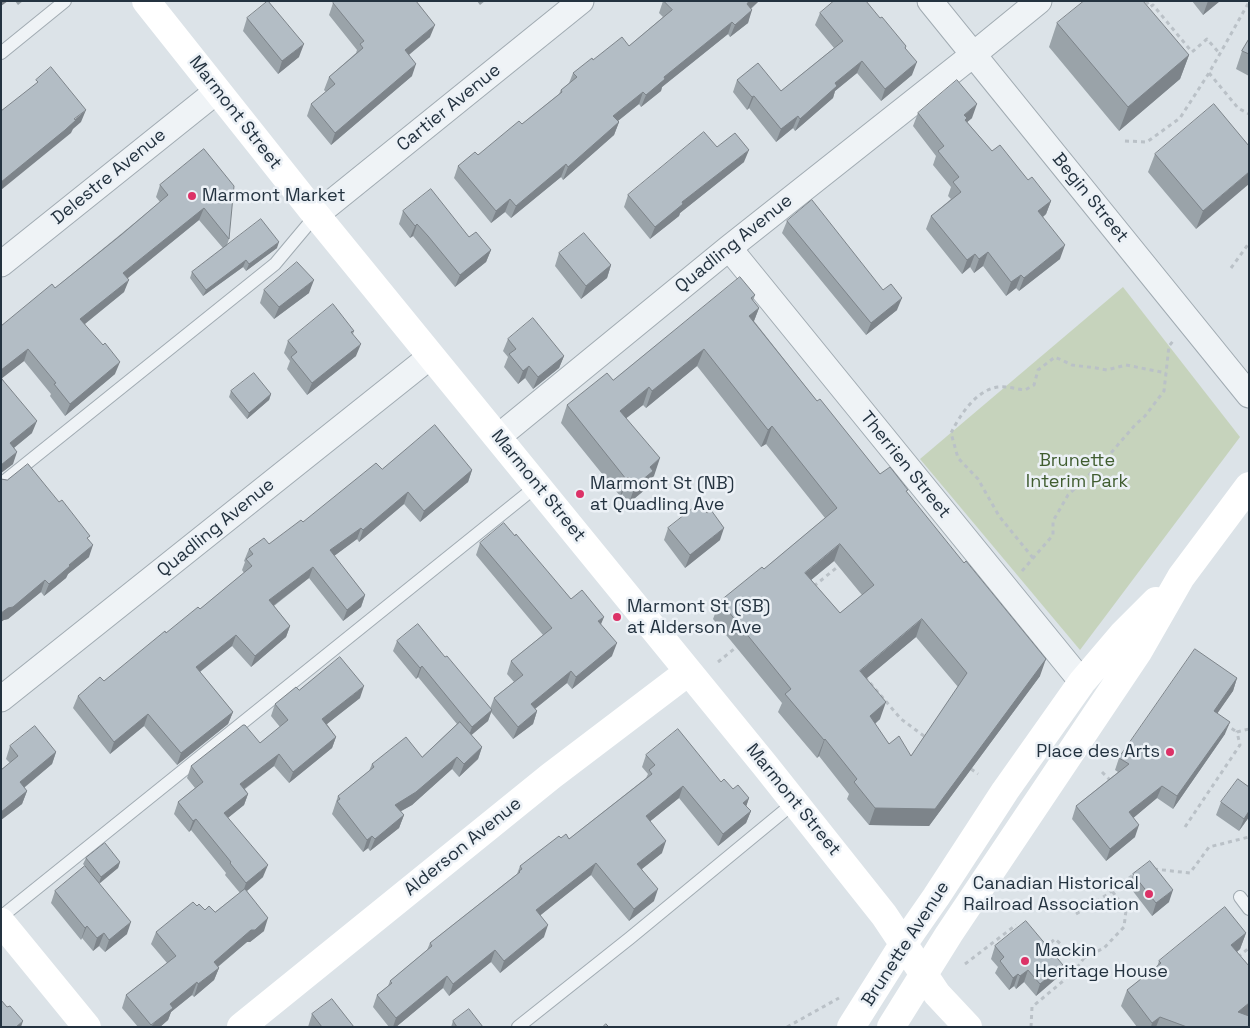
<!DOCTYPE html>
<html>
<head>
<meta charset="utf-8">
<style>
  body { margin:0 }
  #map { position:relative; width:1250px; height:1028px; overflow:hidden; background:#dce3e8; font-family:"Space Grotesk",sans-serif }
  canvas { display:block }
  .frame { position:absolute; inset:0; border:2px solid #243340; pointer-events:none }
</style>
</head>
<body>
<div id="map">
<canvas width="1250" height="1028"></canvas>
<div class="frame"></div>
</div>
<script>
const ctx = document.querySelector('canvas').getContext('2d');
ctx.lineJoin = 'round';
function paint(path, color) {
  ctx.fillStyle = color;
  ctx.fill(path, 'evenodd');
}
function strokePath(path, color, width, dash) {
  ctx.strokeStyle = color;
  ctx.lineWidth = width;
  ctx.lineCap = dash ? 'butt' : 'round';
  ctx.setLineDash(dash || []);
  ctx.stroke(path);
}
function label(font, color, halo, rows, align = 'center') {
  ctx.font = font + ' "Space Grotesk",sans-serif';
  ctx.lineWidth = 5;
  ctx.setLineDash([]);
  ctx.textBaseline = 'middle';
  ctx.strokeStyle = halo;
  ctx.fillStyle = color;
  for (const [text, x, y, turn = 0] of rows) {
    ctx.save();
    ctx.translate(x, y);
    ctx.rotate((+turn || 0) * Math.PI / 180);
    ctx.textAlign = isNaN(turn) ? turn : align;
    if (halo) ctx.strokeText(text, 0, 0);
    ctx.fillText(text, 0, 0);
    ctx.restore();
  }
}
const green = new Path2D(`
  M 1123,287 L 1240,437 L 1080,650 L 920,459 Z`);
const path = new Path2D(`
  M 1146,1 L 1150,7 L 1153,5 L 1192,52 L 1207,39 L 1220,54
  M 1209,73 L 1238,108 L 1249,114
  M 1125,141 L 1147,142 L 1180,118 L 1209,73 L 1249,2
  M 1231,268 L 1249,243
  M 1033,558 L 999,516 L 978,479 L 958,458 L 951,433 C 960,415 976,390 998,387 C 1007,386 1016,389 1025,390 L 1034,385 L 1038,370 L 1055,357 L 1072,365 L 1096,368 L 1107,370 L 1126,365 L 1166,373
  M 1022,571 L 1053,535 L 1053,521 L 1068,495 L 1104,461 L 1135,425 L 1145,416 L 1164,391 L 1169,346 L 1174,340
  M 814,586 L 840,565
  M 718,662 L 739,645
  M 865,677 L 901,719 L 928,739
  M 1225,724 L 1237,732
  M 971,769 L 978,774
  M 1102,772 L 1112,782
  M 1185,827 L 1240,745 L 1237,732 L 1249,729
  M 1154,869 L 1190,873 L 1209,847 L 1249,837
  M 1076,914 L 1108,894 L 1137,872
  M 1045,948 L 1055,939 L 1072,954 L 1084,958 L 1104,948 L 1124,927 L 1126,910 L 1112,891
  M 1238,957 L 1249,948
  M 965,964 L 1016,925
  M 787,1027 L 839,998
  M 1031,1027 L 1032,1007 L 1074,972 L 1084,958`);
const lane = new Path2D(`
  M 1,53 L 65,1
  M 1,484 L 275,264 L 316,215
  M 1240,897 L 1249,909
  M 1,917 L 538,485
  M 518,1027 L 630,938 L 795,802`);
const street = new Path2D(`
  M 930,1 L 1249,395
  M 316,215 L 581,1
  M 729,248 L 1082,682
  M 1,264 L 217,91
  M 498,437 L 729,248 L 974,54 L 1039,1
  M 1,699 L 431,356`);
const secondary = new Path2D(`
  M 146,1 L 316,215 L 764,764 L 884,915 L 937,994 L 968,1027
  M 1,922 L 87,1027
  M 241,1027 L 551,776 L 688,672
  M 851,1027 L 904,943 L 936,897 L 1005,791 L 1082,682 L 1122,635 L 1156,601
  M 891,1027 L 949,934 L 1138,652 L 1181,577 L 1249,486`);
const wall = new Path2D(`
  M 15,1 L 23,1 L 18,5 Z
  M 477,1 L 485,1 L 480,5 Z
  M 663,1 L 759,1 L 751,9 L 748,23 L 730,37 L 728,34 L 662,87 L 661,91 L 641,107 L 639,104 L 618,121 L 619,122 L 614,135 L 563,180 L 561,177 L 511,218 L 505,212 L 491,223 L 454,178 L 458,166 L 478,155 L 522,124 L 559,94 L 561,90 L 569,83 L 573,73 L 593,60 L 629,46 L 663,17 L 659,13 Z
  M 1192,1 L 1220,1 L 1203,15 Z
  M 333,3 L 430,37 L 409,55 L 412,76 L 331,145 L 307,116 L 311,104 L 326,92 L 324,90 L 329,77 L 356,53 L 357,50 L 329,15 Z
  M 820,13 L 880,18 L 906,46 L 905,49 L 912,75 L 881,101 L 857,73 L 835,91 L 833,98 L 795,131 L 793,128 L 776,142 L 749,108 L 747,110 L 733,92 L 737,80 L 781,91 L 834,48 L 815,25 Z
  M 247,18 L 299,57 L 278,74 L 243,31 Z
  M 1057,23 L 1189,55 L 1180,79 L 1119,131 L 1049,47 Z
  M 1249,39 L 1249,76 L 1236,69 L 1242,51 Z
  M 918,113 L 972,118 L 967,122 L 992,151 L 1028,180 L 1051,201 L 1046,214 L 1043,217 L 1060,259 L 1019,291 L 1016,288 L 1006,296 L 983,266 L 974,273 L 970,267 L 962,274 L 926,229 L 931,216 L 951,199 L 948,196 L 951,187 L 933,165 L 936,156 L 913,126 Z
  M 1249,146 L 1196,229 L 1148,172 L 1155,154 Z
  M 717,147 L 744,162 L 680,213 L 679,216 L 650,239 L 624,207 L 628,195 Z
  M 204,149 L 229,239 L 227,245 L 277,248 L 246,271 L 243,267 L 203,296 L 190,278 L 192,272 L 223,248 L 199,220 L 128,278 L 124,292 L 85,324 L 115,374 L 65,416 L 50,396 L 51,394 L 24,361 L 2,378 L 32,433 L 14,448 L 13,464 L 1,473 L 1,326 L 55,288 L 160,202 L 156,197 L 160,185 Z
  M 403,211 L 469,237 L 491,250 L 486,262 L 455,287 L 423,248 L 413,236 L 410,238 L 399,224 Z
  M 787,221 L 897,310 L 866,335 L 782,233 Z
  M 559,253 L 611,265 L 607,278 L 581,299 L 555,266 Z
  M 264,290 L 309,293 L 274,319 L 260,303 Z
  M 755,295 L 753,301 L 759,308 L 754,321 L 817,401 L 880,474 L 907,493 L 1040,676 L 929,826 L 869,825 L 847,799 L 849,794 L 819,756 L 817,758 L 778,712 L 782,703 L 713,619 L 720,601 L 764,569 L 825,518 L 766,444 L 761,447 L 697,366 L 646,408 L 643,405 L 626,418 L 654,476 L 650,479 L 647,488 L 629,503 L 622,494 L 620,496 L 561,423 L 567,405 L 613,380 ZM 834,561 L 862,595 L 840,613 L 811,580 ZM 916,637 L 958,687 L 911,756 L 889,744 L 875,724 L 880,719 L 866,678 Z
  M 354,331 L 353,334 L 356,356 L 307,395 L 287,369 L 290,361 L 284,353 L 288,341 Z
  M 508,339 L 564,356 L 559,368 L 533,389 L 525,378 L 518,384 L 504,367 L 508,357 L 503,351 Z
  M 231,391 L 271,394 L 269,400 L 247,419 L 229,397 Z
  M 382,469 L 472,470 L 468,482 L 420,522 L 404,504 L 359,542 L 357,539 L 334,556 L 365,595 L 361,607 L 343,621 L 309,578 L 274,606 L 290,626 L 286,637 L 251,667 L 232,646 L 200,672 L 233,712 L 228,724 L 177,765 L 144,726 L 110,754 L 73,708 L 78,696 L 104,681 L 166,633 L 200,609 L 244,573 L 242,570 L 245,562 L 244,561 L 249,549 L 269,544 L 303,522 Z
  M 1,479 L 89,540 L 89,557 L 68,574 L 66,578 L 44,596 L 41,592 L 8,619 L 4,620 Z
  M 668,528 L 720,540 L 685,568 L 664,540 Z
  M 515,536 L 571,599 L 601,624 L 612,656 L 572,689 L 567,683 L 535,709 L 537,711 L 533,724 L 513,739 L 491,712 L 488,721 L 471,735 L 482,747 L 478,759 L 459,777 L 452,769 L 412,805 L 400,811 L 404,815 L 399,828 L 370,851 L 368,848 L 363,852 L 332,814 L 338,796 L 369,771 L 372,764 L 422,757 L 457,724 L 418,677 L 416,679 L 393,651 L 397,641 L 445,657 L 490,709 L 494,698 L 514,682 L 507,674 L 511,661 L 543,635 L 476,555 L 480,543 Z
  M 1237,678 L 1233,691 L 1217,713 L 1225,734 L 1173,809 L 1157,798 L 1133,818 L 1135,837 L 1106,861 L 1072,819 L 1076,806 L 1118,772 L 1115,770 L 1119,758 Z
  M 299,690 L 360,698 L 327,724 L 336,737 L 332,748 L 289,783 L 274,766 L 245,789 L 248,794 L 244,805 L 228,818 L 263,877 L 247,891 L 264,931 L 250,942 L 247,942 L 218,967 L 219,968 L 214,980 L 194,997 L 192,995 L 171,1012 L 168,1020 L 160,1027 L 138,1027 L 122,1008 L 126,995 L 167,963 L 151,944 L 156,932 L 197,906 L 205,910 L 215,912 L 240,893 L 225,875 L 226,873 L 191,830 L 189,832 L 174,814 L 178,802 L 195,788 L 187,778 L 191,766 L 260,743 L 280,727 L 271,716 L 275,704 Z
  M 10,746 L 56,752 L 52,764 L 24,788 L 27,791 L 22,804 L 1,820 L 1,770 L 10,763 L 6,759 Z
  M 646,755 L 721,782 L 749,798 L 746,806 L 751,811 L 746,823 L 718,846 L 679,798 L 650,821 L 662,853 L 642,869 L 654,901 L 629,921 L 591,875 L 540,915 L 544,937 L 500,973 L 491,962 L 449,996 L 443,988 L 396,1027 L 389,1027 L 373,1007 L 377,995 L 388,986 L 390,981 L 427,950 L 430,943 L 517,874 L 520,866 L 561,838 L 569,839 L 646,778 L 648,774 L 642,767 Z
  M 1221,802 L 1249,817 L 1239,831 L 1216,815 Z
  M 86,858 L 120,862 L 118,868 L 99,883 L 127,934 L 105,952 L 99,946 L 93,951 L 82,938 L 81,940 L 51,903 L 55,891 L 85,866 L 83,864 Z
  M 1133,874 L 1169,902 L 1152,916 L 1129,886 Z
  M 1246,933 L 1240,949 L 1237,952 L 1248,1015 L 1249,1027 L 1137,1027 L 1121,1006 L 1127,990 L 1157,967 L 1159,961 Z
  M 995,946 L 1063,965 L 1058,977 L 1036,996 L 1024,982 L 1016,989 L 1014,986 L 1009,990 L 995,973 L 998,967 L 991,959 Z
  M 312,1014 L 354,1027 L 308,1027 Z
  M 453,1021 L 483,1027 L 451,1027 Z`);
const shadedWall = new Path2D(`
  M 1,1 L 8,1 L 1,6 Z
  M 749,1 L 759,1 L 742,16 L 747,4 Z
  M 1208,1 L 1220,1 L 1203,15 Z
  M 752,10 L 748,23 L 730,37 L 735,25 Z
  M 732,22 L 728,34 L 662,87 L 661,91 L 641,107 L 646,95 L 664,77 Z
  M 435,25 L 430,37 L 400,62 L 405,50 Z
  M 304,44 L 299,57 L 278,74 L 282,61 Z
  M 1189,55 L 1180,79 L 1119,131 L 1128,107 Z
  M 862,61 L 857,73 L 835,91 L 833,98 L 795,131 L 800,119 L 835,83 Z
  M 917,62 L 912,75 L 881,101 L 885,89 Z
  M 416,64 L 412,76 L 331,145 L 335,133 Z
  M 643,92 L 639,104 L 609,128 L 613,116 Z
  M 754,96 L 749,108 L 747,110 L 752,97 Z
  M 977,104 L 972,118 L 965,124 L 964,115 Z
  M 86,110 L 81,122 L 73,129 L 71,133 L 1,190 L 1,182 Z
  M 798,116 L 793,128 L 776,142 L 781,129 Z
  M 619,122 L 614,135 L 563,180 L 568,167 Z
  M 749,150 L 744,162 L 680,213 L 679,216 L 650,239 L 655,227 L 682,202 Z
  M 566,164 L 561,177 L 511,218 L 516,206 Z
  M 1249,172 L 1249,184 L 1196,229 L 1203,211 Z
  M 510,199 L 505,212 L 491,223 L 496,211 Z
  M 1051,201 L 1046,214 L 1033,225 L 1038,211 Z
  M 204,208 L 199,220 L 119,285 L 123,273 Z
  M 417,224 L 413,236 L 410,238 L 415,226 Z
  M 279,242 L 277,248 L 246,271 L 249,264 Z
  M 1065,245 L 1060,259 L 1019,291 L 1024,278 Z
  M 491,250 L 486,262 L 455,287 L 460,275 Z
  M 988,252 L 983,266 L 974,273 L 979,259 Z
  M 975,254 L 970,267 L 962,274 L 967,260 Z
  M 246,260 L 243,267 L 203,296 L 206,290 Z
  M 611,265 L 607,278 L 581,299 L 586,286 Z
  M 1021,275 L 1016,288 L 1006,296 L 1011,282 Z
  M 129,280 L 124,292 L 76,331 L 80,319 Z
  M 314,280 L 309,293 L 274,319 L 279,307 Z
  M 902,298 L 897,310 L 866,335 L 871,323 Z
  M 759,308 L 752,326 L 749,316 Z
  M 361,344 L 356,356 L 307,395 L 312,383 Z
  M 28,349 L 24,361 L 1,379 L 1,370 Z
  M 704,349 L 697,366 L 646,408 L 652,391 Z
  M 564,356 L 559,368 L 533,389 L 538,377 Z
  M 120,362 L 115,374 L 65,416 L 70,404 Z
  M 529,366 L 525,378 L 518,384 L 523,371 Z
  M 649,387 L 643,405 L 614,428 L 620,411 Z
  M 271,394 L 269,400 L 247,419 L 249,413 Z
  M 37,421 L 32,433 L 5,455 L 10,443 Z
  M 772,426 L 766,444 L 761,447 L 768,430 Z
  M 17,452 L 13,464 L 1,473 L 1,465 Z
  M 660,458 L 654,476 L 650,479 L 647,488 L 629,503 L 635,486 L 650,467 Z
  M 472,470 L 468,482 L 420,522 L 424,511 Z
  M 628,477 L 622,494 L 620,496 L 626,479 Z
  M 408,492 L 404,504 L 359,542 L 363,530 Z
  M 361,528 L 357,539 L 326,562 L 330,550 Z
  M 724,528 L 720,540 L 685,568 L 690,555 Z
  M 840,544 L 834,561 L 799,590 L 805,573 Z
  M 93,545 L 89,557 L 68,574 L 66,578 L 44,596 L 49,584 L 69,565 Z
  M 313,567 L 309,578 L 265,612 L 269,600 Z
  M 45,580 L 41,592 L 8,619 L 4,620 L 1,622 L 1,613 Z
  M 365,595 L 361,607 L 343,621 L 347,610 Z
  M 604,617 L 599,629 L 598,621 Z
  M 922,619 L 916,637 L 854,689 L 860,671 Z
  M 290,626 L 286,637 L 251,667 L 255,656 Z
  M 236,635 L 232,646 L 192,678 L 196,667 Z
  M 617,643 L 612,656 L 572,689 L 576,677 Z
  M 1046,659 L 1040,676 L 929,826 L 869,825 L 875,808 Z
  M 422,666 L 418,677 L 416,679 L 420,668 Z
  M 571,671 L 567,683 L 526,716 L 531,704 Z
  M 1237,678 L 1233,691 L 1210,724 L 1214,711 Z
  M 364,686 L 360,698 L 318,731 L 322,719 Z
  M 886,702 L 880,719 L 864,733 L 870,716 Z
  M 492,710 L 488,721 L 468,738 L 472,727 Z
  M 537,711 L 533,724 L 513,739 L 518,727 Z
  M 233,712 L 228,724 L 177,765 L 181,753 Z
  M 148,714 L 144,726 L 110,754 L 114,742 Z
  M 1230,722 L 1225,734 L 1173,809 L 1177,796 Z
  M 336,737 L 332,748 L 289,783 L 293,772 Z
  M 825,739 L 819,756 L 817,758 L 824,740 Z
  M 482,747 L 478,759 L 459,777 L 464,764 Z
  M 56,752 L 52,764 L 15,795 L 20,782 Z
  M 279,754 L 274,766 L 236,795 L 240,784 Z
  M 457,757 L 452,769 L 412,805 L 391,817 L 395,805 Z
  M 683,786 L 679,798 L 642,828 L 646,816 Z
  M 1162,786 L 1157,798 L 1125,825 L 1129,812 Z
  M 27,791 L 22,804 L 1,820 L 1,812 Z
  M 248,794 L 244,805 L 220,824 L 224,813 Z
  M 749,798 L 745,810 L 743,803 Z
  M 751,811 L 746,823 L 718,846 L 723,834 Z
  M 1249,811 L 1249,817 L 1239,831 L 1244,819 Z
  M 404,815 L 399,828 L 370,851 L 375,839 Z
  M 196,819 L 191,830 L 189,832 L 193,821 Z
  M 1139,825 L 1135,837 L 1106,861 L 1110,849 Z
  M 372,836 L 368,848 L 363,852 L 367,840 Z
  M 666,841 L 662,853 L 633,876 L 637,864 Z
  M 120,862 L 118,868 L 99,884 L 101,877 Z
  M 596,863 L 591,875 L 532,922 L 536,910 Z
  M 268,865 L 263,877 L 242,895 L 246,883 Z
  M 658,889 L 654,901 L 629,921 L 634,909 Z
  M 1173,890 L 1169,902 L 1152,916 L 1156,903 Z
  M 268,918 L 264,931 L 250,942 L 247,942 L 209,974 L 214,962 L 251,930 Z
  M 131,922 L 127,934 L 105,952 L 109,940 Z
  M 548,925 L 544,937 L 500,973 L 504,961 Z
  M 87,926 L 82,938 L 81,940 L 85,928 Z
  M 104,933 L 99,946 L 93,951 L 97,938 Z
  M 1246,933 L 1240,949 L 1225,962 L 1231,945 Z
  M 495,950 L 491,962 L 449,996 L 453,984 Z
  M 1063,965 L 1058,977 L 1036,996 L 1040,984 Z
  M 219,968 L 214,980 L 194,997 L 198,984 Z
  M 1028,970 L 1024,982 L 1016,989 L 1020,976 Z
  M 1018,974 L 1014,986 L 1009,990 L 1013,978 Z
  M 447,976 L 443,988 L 396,1027 L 393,1027 L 396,1018 Z
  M 197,982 L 192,995 L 171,1012 L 168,1020 L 160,1027 L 151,1027 L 170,1004 Z
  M 1249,1003 L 1249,1014 L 1234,1027 L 1238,1012 Z
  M 1160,1017 L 1156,1027 L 1151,1027 L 1152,1023 Z
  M 23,1021 L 21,1027 L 16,1027 Z`);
const building = new Path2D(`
  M 268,1 L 304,44 L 282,61 L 247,18 Z
  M 335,1 L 416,1 L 435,25 L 405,50 L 416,64 L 335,133 L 311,104 L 335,84 L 329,77 L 363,48 L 360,44 L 364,41 L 333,3 Z
  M 664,1 L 749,1 L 747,4 L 752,10 L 735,25 L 732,22 L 664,77 L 665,79 L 646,95 L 643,92 L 613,116 L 619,122 L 568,167 L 566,164 L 516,206 L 510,199 L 496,211 L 458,166 L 475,152 L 478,155 L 519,121 L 522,124 L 562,92 L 561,90 L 577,77 L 573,73 L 592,58 L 593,60 L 622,37 L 629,46 L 672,10 Z
  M 834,1 L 866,1 L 880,18 L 882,17 L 906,46 L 905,48 L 917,62 L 885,89 L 862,61 L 835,83 L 837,86 L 800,119 L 798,116 L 781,129 L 754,96 L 752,97 L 737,80 L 758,63 L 781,91 L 843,41 L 820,13 Z
  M 1084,1 L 1143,1 L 1189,55 L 1128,107 L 1057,23 Z
  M 1249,39 L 1249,54 L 1242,51 Z
  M 51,67 L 86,110 L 74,119 L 76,120 L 65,130 L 1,182 L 1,111 L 38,82 L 36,80 Z
  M 957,80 L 977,104 L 964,115 L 967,118 L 965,120 L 992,151 L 1000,145 L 1028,180 L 1032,177 L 1051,201 L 1038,211 L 1065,245 L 1024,278 L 1021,275 L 1011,282 L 988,252 L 979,259 L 975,254 L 967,260 L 931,216 L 961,192 L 953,182 L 959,177 L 938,151 L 944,146 L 918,113 Z
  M 1214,104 L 1249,146 L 1249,172 L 1203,211 L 1155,154 Z
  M 704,132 L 717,147 L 735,133 L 749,150 L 682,202 L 683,204 L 655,227 L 628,195 Z
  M 204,149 L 234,186 L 229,239 L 204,208 L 123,273 L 129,280 L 80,319 L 103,345 L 105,343 L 120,362 L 70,404 L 54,384 L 56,383 L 28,349 L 1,370 L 1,326 L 52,284 L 55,288 L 121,235 L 168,195 L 160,185 Z
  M 431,189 L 469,237 L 476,232 L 491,250 L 460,275 L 428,236 L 417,224 L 415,226 L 403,211 Z
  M 812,200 L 883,290 L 891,284 L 902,298 L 871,323 L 787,221 Z
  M 261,219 L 279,242 L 249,264 L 246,260 L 206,290 L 192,272 Z
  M 584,233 L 611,265 L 586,286 L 559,253 Z
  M 297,262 L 314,280 L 279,307 L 264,290 Z
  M 740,277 L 755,295 L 751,298 L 759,308 L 749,316 L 817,401 L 820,399 L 880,474 L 890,467 L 908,490 L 906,491 L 964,563 L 966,561 L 1046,659 L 935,809 L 875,808 L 854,782 L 857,779 L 825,739 L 824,740 L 785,694 L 791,689 L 720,601 L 762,567 L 764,569 L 837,508 L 772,426 L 768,430 L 704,349 L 652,391 L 649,387 L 620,411 L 660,458 L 650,467 L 653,471 L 635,486 L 628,477 L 626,479 L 567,405 L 607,373 L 613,380 ZM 840,544 L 874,585 L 840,613 L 805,573 ZM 922,619 L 967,673 L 911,756 L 899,736 L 889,744 L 870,716 L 886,702 L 860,671 Z
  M 333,304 L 354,331 L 351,332 L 361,344 L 312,383 L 291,357 L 297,352 L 288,341 Z
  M 533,318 L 564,356 L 538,377 L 529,366 L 523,371 L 509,354 L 516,349 L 508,339 Z
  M 254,373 L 271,394 L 249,413 L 231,391 Z
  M 1,378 L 37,421 L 10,443 L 17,452 L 1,465 Z
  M 435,425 L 472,470 L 424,511 L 408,492 L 363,530 L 361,528 L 330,550 L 365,595 L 347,610 L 313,567 L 269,600 L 290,626 L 255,656 L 236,635 L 196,667 L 233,712 L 181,753 L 148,714 L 114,742 L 78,696 L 100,677 L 104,681 L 165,631 L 166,633 L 198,607 L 200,609 L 252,566 L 246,559 L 253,554 L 249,549 L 264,538 L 269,544 L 301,520 L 303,522 L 376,463 L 382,469 Z
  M 28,464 L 59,502 L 62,500 L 90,536 L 87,538 L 93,545 L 69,565 L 70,566 L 49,584 L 45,580 L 13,607 L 8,608 L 1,613 L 1,479 L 7,480 Z
  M 700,503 L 707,513 L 711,510 L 724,528 L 690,555 L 668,528 Z
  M 504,523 L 515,536 L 516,534 L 571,599 L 582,590 L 604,617 L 598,621 L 617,643 L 576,677 L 571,671 L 531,704 L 537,711 L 518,727 L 494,698 L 523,675 L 511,661 L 552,628 L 480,543 Z
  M 418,624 L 445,657 L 447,656 L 492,710 L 472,727 L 422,666 L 420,668 L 397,641 Z
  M 1195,649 L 1237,678 L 1214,711 L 1230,722 L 1177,796 L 1162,786 L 1129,812 L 1139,825 L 1110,849 L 1076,806 L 1129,764 L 1119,758 Z
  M 340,657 L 364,686 L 322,719 L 336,737 L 293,772 L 279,754 L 240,784 L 248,794 L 224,813 L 268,865 L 246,883 L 230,863 L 231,862 L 196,819 L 193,821 L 178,802 L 203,782 L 191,766 L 243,725 L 245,725 L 260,743 L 288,720 L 275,704 L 296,687 L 299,690 Z
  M 460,722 L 482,747 L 464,764 L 457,757 L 416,792 L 395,805 L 404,815 L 375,839 L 372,836 L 367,840 L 337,801 L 340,799 L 338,796 L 374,767 L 372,764 L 406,737 L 422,757 Z
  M 35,726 L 56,752 L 20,782 L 27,791 L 1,812 L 1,770 L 18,756 L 10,746 Z
  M 678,729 L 721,782 L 724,779 L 733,789 L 738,785 L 749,798 L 743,803 L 751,811 L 723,834 L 683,786 L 646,816 L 666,841 L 637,864 L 658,889 L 634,909 L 596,863 L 536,910 L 548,925 L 504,961 L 495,950 L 453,984 L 447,976 L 396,1018 L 377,995 L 392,983 L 390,981 L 432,946 L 430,943 L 520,872 L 519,871 L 522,869 L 520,866 L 559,836 L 561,838 L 566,834 L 569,839 L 652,774 L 649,770 L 655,765 L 646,755 Z
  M 1238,779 L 1249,787 L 1249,811 L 1244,819 L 1221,802 Z
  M 105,843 L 120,862 L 101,877 L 86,858 Z
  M 1150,861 L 1173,890 L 1156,903 L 1133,874 Z
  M 85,866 L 131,922 L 109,940 L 104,933 L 97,938 L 87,926 L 85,928 L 55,891 Z
  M 245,889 L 268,918 L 255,930 L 251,930 L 214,962 L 219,968 L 198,984 L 197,982 L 170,1004 L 173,1008 L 151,1025 L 126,995 L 176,956 L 156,932 L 193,902 L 197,906 L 199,904 L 205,910 L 209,906 L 215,912 Z
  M 1225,907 L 1246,933 L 1231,945 L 1249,966 L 1249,1003 L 1238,1012 L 1249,1016 L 1249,1027 L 1187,1027 L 1160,1017 L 1152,1023 L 1127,990 L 1161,963 L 1159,961 Z
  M 1026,921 L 1063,965 L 1040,984 L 1028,970 L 1020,976 L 1018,974 L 1013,978 L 1000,961 L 1004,957 L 995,946 Z
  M 332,999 L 354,1027 L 322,1027 L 312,1014 Z
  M 1,1000 L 7,1007 L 10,1006 L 23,1021 L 16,1027 L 1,1027 Z
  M 469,1009 L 483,1027 L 457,1027 L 453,1021 Z
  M 606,1024 L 609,1027 L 603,1027 Z`);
const markers = [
  [192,196,5,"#dc3267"],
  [580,494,5,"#dc3267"],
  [617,617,5,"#dc3267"],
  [1170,752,5,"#dc3267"],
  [1149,894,5,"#dc3267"],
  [1025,961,5,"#dc3267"]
];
const streetNames = [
  ["Cartier Avenue",449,108,-39],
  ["Marmont Street",235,113,52],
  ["Delestre Avenue",109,177,-39],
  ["Begin Street",1090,198,51],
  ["Quadling Avenue",734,244,-39],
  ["Therrien Street",905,465,51],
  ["Marmont Street",538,486,51],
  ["Quadling Avenue",216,528,-39],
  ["Marmont Street",793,800,51],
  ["Alderson Avenue",463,847,-39],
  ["Brunette Avenue",906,944,-57]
];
const poiNames = [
  ["Marmont Market",202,196],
  ["Marmont St (NB)",590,484],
  ["at Quadling Ave",590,505],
  ["Marmont St (SB)",627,607],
  ["at Alderson Ave",627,628],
  ["Place des Arts",1160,752,"right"],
  ["Canadian Historical",1139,884,"right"],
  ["Railroad Association",1139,905,"right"],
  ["Mackin",1035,951],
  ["Heritage House",1035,972]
];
const parkNames = [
  ["Brunette",1077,461],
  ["Interim Park",1077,482]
];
paint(green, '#c6d3bc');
strokePath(lane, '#a1abb2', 14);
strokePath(street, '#a1abb2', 27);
strokePath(path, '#bac1c7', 3, [4, 4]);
strokePath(lane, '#eff3f6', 12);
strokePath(street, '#eff3f6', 25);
strokePath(secondary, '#fff', 28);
paint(wall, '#9aa3a9');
paint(shadedWall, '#7d848a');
paint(building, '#b3bdc5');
strokePath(building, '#7d848a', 1);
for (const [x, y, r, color] of markers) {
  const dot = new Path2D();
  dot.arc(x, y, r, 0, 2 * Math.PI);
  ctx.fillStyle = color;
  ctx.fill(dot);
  strokePath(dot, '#ecf1f6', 2);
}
label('18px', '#243340', '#ecf1f6', streetNames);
label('18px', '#243340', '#ecf1f6', poiNames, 'left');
label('18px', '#405d30', '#ecf1f6', parkNames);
</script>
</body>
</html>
